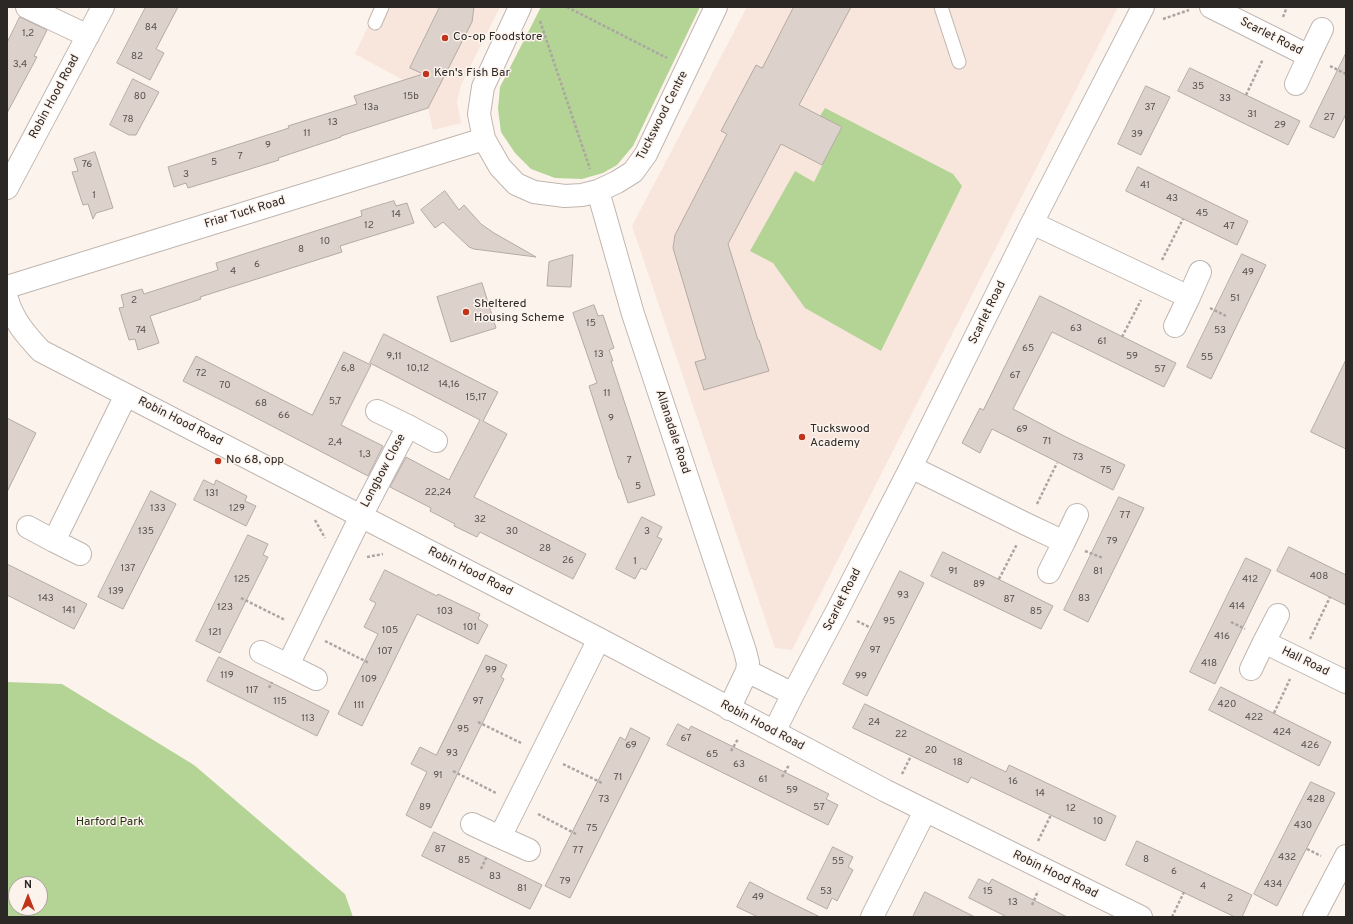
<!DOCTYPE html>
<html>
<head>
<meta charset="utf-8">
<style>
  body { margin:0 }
  #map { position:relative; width:1353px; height:924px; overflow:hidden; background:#fdf3ed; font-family:Overpass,sans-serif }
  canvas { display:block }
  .frame { position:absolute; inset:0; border:8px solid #2c2826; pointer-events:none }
  .north { position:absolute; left:8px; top:876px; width:40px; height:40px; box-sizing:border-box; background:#fdf3ed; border:1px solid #a9a29d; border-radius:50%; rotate:0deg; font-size:11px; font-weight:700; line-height:16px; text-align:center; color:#2c2826 }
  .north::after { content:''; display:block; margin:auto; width:14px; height:18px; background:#bf341b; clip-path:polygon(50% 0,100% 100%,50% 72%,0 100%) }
</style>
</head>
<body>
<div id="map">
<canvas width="1353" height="924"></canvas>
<div class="frame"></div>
<div class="north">N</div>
</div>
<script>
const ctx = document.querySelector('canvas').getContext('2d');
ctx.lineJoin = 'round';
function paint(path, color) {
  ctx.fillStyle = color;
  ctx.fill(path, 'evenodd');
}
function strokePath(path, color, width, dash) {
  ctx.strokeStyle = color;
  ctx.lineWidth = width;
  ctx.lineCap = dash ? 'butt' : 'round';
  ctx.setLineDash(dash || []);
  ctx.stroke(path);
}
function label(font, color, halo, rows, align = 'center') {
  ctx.font = font + ' Overpass,sans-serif';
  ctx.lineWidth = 3;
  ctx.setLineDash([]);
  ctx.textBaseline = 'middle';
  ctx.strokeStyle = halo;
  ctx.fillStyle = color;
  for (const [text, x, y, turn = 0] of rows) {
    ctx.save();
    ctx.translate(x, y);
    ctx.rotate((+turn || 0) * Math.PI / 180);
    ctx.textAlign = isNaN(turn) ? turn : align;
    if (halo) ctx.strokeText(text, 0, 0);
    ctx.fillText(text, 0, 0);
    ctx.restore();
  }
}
const built = new Path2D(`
  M 377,7 L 500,7 L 461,85 L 457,102 L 461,123 L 433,130 L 428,108 L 403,80 L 355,54 Z
  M 747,7 L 1118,7 L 792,650 L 775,648 L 632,226 Z`);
const green = new Path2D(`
  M 541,7 L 700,7 L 633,146 L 617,165 L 603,173 L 582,179 L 555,178 L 531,169 L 515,153 L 501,132 L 498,109 L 500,87 Z
  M 825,108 L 953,174 L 962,186 L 881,351 L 805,308 L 773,263 L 750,251 L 795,171 L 814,182 L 841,127 L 820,116 Z
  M 7,682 L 62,684 L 194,765 L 345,894 L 353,917 L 7,917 ZM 16,884 L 40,884 L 40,908 L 16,908 Z`);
const building = new Path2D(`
  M 146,7 L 178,7 L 156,49 L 164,53 L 150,80 L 117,63 Z
  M 440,7 L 474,7 L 472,22 L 428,108 L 341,136 L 341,137 L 278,158 L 279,160 L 244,171 L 188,188 L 186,183 L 174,187 L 168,167 L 289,128 L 288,126 L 357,104 L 354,96 L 423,74 L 410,68 Z
  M 794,7 L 851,7 L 799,105 L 842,127 L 822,165 L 781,144 L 728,244 L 758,340 L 759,340 L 769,371 L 704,390 L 695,362 L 706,359 L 673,248 L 675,235 L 727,134 L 721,131 L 756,65 L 762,68 Z
  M 20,17 L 47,30 L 34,56 L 37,57 L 7,113 L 7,43 Z
  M 1346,53 L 1346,114 L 1334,138 L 1310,127 Z
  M 1190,68 L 1300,121 L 1288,145 L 1178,91 Z
  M 133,79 L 159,92 L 136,135 L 129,135 L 110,125 Z
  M 1146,86 L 1170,97 L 1141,155 L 1118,144 Z
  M 95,152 L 113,208 L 96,213 L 93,219 L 88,204 L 83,205 L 72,172 L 78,171 L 74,159 Z
  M 1138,167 L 1248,221 L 1237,245 L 1126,191 Z
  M 445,191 L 459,210 L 464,205 L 481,224 L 494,233 L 536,257 L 474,249 L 469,247 L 443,222 L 435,228 L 421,210 Z
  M 394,201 L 396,206 L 407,203 L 414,223 L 340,246 L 342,252 L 200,297 L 201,299 L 150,316 L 159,343 L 138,350 L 135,339 L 129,340 L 119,308 L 124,307 L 121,295 L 142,289 L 144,294 L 218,270 L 216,263 L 362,216 L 361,211 Z
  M 1242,254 L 1266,265 L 1211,379 L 1187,367 Z
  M 573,255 L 571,287 L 547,286 L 549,262 Z
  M 482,283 L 496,328 L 451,342 L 437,297 Z
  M 1040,296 L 1176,363 L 1164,387 L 1052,332 L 1013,409 L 1066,437 L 1125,465 L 1113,490 L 992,429 L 980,453 L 962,443 L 980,408 L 983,410 Z
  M 594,305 L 598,316 L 603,315 L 614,348 L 609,350 L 613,361 L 611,361 L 655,495 L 628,503 L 620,479 L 619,479 L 589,386 L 597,383 L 573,313 Z
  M 384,334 L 498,392 L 483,421 L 507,434 L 474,497 L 586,554 L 573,579 L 480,532 L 477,537 L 454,526 L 455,524 L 430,511 L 431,508 L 390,487 L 406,457 L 449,480 L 480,420 L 370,363 Z
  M 344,352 L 371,365 L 341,425 L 383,446 L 368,476 L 243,411 L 183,381 L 196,356 L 312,415 Z
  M 1346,360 L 1346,449 L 1311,432 Z
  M 7,418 L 36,433 L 7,492 Z
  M 204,480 L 214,485 L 216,480 L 247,496 L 245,501 L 256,506 L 246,526 L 194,500 Z
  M 151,491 L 176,504 L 123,609 L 98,597 Z
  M 1119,497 L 1144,508 L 1088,622 L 1064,610 Z
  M 642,517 L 662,527 L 657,537 L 662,539 L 646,570 L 641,568 L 635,579 L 616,569 Z
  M 248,535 L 268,544 L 263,555 L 268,557 L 220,653 L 196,641 Z
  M 1289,547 L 1346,575 L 1346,605 L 1277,571 Z
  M 943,552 L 1053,606 L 1041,629 L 931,576 Z
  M 1246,558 L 1271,570 L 1215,684 L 1190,672 Z
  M 7,564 L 87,604 L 74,629 L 7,595 Z
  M 385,570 L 437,596 L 438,594 L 480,614 L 478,619 L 488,625 L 478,644 L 417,614 L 362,726 L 338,714 L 378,634 L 364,627 L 376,603 L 370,600 Z
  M 900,571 L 924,583 L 867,696 L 843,684 Z
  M 486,655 L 507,665 L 501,677 L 504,679 L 431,828 L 406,815 L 427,772 L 411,764 L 420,747 L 436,755 Z
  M 219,657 L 329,711 L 317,736 L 207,681 Z
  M 1221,687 L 1331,742 L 1319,766 L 1209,710 Z
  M 865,704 L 1006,772 L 1009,765 L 1116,816 L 1105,841 L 971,777 L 968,783 L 853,728 Z
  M 678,724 L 689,730 L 691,726 L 829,794 L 826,799 L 838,805 L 828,825 L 667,745 Z
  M 631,728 L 650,738 L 570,898 L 545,886 L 620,737 L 625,740 Z
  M 1311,782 L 1335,793 L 1277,906 L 1254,894 Z
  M 434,832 L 542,885 L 530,909 L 422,856 Z
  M 1137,841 L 1252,895 L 1242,917 L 1235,917 L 1126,865 Z
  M 833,847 L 853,857 L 848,867 L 853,870 L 837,901 L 832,898 L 827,909 L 807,899 Z
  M 979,879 L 989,884 L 992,879 L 1067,917 L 1007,917 L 969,898 Z
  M 750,882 L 775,895 L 820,917 L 758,917 L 737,907 Z
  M 925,892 L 975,917 L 913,917 Z`);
const path = new Path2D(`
  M 567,7 L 667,58
  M 1283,17 L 1287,7
  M 1163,19 L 1189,10
  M 540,21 L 590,169
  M 1330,66 L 1346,74
  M 1246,95 L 1263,59
  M 1162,260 L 1183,219
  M 1210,308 L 1226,316
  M 1122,337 L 1141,300
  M 1037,504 L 1057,463
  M 315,520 L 325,538
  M 1085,551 L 1103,558
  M 367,557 L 383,554
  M 999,579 L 1017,544
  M 241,598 L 285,620
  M 857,621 L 871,628
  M 1231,622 L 1245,629
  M 1310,639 L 1330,597
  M 325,641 L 369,663
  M 269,688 L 272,682
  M 1274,713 L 1290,679
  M 478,722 L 521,743
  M 731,751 L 738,739
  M 563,764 L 602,783
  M 453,771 L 496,793
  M 902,774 L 911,756
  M 782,777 L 789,765
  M 538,814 L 576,834
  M 1038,841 L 1051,815
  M 1307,849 L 1321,856
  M 481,869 L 487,856
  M 1032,905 L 1038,891
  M 1172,917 L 1184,892`);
const lane = new Path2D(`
  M 941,7 L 959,62
  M 375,23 L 382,7`);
const street = new Path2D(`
  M 27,7 L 88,36
  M 520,7 L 483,87 L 479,114 L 484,139 L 500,167 L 516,184 L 534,192 L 565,196 L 582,195 L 598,191 L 617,182 L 633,172 L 646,154 L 716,7
  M 1211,7 L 1309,56 L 1322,29
  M 1296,84 L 1309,56
  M 7,188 L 103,7
  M 598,191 L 633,314 L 745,651 L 748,663 L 747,671 L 729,709
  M 1032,223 L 1189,297 L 1200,272
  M 7,287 L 484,139
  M 7,299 C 13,320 26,335 41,351 L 599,639 L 886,791 L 1141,917
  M 1175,326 L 1189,297
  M 408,426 L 436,441
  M 911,467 L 1026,524 L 1064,542 L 1077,515
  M 28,527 L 54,541
  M 80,554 L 54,541 L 126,395
  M 1049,572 L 1064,542
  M 1278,615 L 1264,642 L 1346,682
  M 261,652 L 288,665
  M 1251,669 L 1264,642
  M 747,671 L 793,694
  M 316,679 L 288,665 L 361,516 L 408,426 L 377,411
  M 774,732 L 793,694 L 837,611 L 911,467 L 1032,223 L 1143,7
  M 472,824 L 500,837 L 599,639
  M 500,837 L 529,850
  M 872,917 L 925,811
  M 1314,917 L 1346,856`);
const markers = [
  [445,38,4,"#bf341b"],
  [426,74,4,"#bf341b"],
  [466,312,4,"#bf341b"],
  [802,437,4,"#bf341b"],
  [218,461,4,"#bf341b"]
];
const numberNames = [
  ["84",151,28],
  ["1,2",28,34],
  ["82",137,57],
  ["3,4",20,65],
  ["35",1198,87],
  ["80",140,97],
  ["15b",411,97],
  ["33",1225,99],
  ["13a",371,108],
  ["37",1150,108],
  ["31",1252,115],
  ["27",1329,118],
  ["78",128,120],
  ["13",333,123],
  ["29",1280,126],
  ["11",307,134],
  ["39",1137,135],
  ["9",268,146],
  ["7",240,157],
  ["5",214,163],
  ["76",87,165],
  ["3",186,175],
  ["41",1145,186],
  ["1",94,196],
  ["43",1172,199],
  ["45",1202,214],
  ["14",396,215],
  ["12",369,226],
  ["47",1229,227],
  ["10",325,242],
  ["8",301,250],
  ["6",257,265],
  ["4",233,272],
  ["49",1248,273],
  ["51",1235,299],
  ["2",134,301],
  ["15",591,324],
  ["63",1076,329],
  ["74",141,331],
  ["53",1220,331],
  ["61",1102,342],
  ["65",1028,349],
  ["13",599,355],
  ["9,11",394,357],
  ["59",1132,357],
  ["55",1207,358],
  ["6,8",348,369],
  ["10,12",418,369],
  ["57",1160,370],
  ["72",201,374],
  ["67",1015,376],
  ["14,16",449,385],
  ["70",225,386],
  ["11",607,394],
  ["15,17",476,398],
  ["5,7",335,402],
  ["68",261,404],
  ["66",284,416],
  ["9",611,419],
  ["69",1022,430],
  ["71",1047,442],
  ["2,4",335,443],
  ["1,3",365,455],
  ["73",1078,458],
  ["7",629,461],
  ["75",1106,471],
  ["5",638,487],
  ["22,24",438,493],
  ["131",212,494],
  ["133",158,509],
  ["129",237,509],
  ["77",1125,516],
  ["32",480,520],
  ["135",146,532],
  ["30",512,532],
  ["3",647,532],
  ["79",1112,542],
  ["28",545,549],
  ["26",568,561],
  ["1",635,562],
  ["137",128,569],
  ["91",953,572],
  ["81",1098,572],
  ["408",1319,577],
  ["125",242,580],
  ["412",1250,580],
  ["89",979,585],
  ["139",116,592],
  ["93",903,596],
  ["143",46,599],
  ["83",1084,599],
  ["87",1009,600],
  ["414",1237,607],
  ["123",225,608],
  ["141",69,611],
  ["103",445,612],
  ["85",1036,612],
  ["95",889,622],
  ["101",470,628],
  ["105",390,631],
  ["121",215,633],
  ["416",1222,637],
  ["97",875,651],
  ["107",385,652],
  ["418",1209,664],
  ["99",491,671],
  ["119",227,676],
  ["99",861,677],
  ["109",369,680],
  ["117",252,691],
  ["115",280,702],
  ["97",478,702],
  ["420",1227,705],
  ["111",359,706],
  ["422",1254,718],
  ["113",308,719],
  ["24",874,723],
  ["95",463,730],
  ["424",1282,733],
  ["22",901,735],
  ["67",686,739],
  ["69",631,746],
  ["426",1310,746],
  ["20",931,751],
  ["93",452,754],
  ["65",712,755],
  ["18",958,763],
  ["63",739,765],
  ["91",438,776],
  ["71",618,778],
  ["61",763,780],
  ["16",1013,782],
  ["59",792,791],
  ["14",1040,794],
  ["73",604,800],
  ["428",1316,800],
  ["89",425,808],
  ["57",819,808],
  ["12",1071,809],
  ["10",1098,822],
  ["430",1303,826],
  ["75",592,829],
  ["87",440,850],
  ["77",578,851],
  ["432",1287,858],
  ["8",1146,860],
  ["85",464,861],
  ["55",838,862],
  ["6",1174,872],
  ["83",495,877],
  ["79",565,882],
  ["434",1273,885],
  ["4",1203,887],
  ["81",522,889],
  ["53",826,892],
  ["15",988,892],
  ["49",758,898],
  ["2",1230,899],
  ["13",1013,903]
];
const streetNames = [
  ["Scarlet Road",1271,37,27],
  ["Robin Hood Road",55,97,-62],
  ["Tuckswood Centre",663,116,-63],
  ["Friar Tuck Road",245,213,-17],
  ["Scarlet Road",988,313,-64],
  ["Robin Hood Road",180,422,27],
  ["Allanadale Road",672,432,72],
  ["Longbow Close",384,471,-62],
  ["Robin Hood Road",470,572,27],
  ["Scarlet Road",843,600,-63],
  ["Hall Road",1305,662,26],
  ["Robin Hood Road",762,726,28],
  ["Robin Hood Road",1055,875,26]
];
const poiNames = [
  ["Co-op Foodstore",453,38],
  ["Ken's Fish Bar",434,74],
  ["Sheltered",474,305],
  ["Housing Scheme",474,319],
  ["Tuckswood",810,430],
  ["Academy",810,444],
  ["No 68, opp",226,461]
];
const parkNames = [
  ["Harford Park",110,823]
];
paint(built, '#f8e6dc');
paint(green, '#b3d495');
paint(building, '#dcd1cb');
strokePath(building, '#b4aaa5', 1);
strokePath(lane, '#c0b6b0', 15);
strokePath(street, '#c0b6b0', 24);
strokePath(path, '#ada5a1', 2.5, [3, 2]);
strokePath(lane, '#fff', 13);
strokePath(street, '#fff', 22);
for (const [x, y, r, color] of markers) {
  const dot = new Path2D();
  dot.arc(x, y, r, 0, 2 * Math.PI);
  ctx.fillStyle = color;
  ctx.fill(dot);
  strokePath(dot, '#fdf3ed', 1.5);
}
label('10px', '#58524f', null, numberNames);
label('12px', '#2c2826', '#fdf3ed', streetNames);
label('12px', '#2c2826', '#fdf3ed', poiNames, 'left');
label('12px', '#1f2f0c', '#fdf3ed', parkNames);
</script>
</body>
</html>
